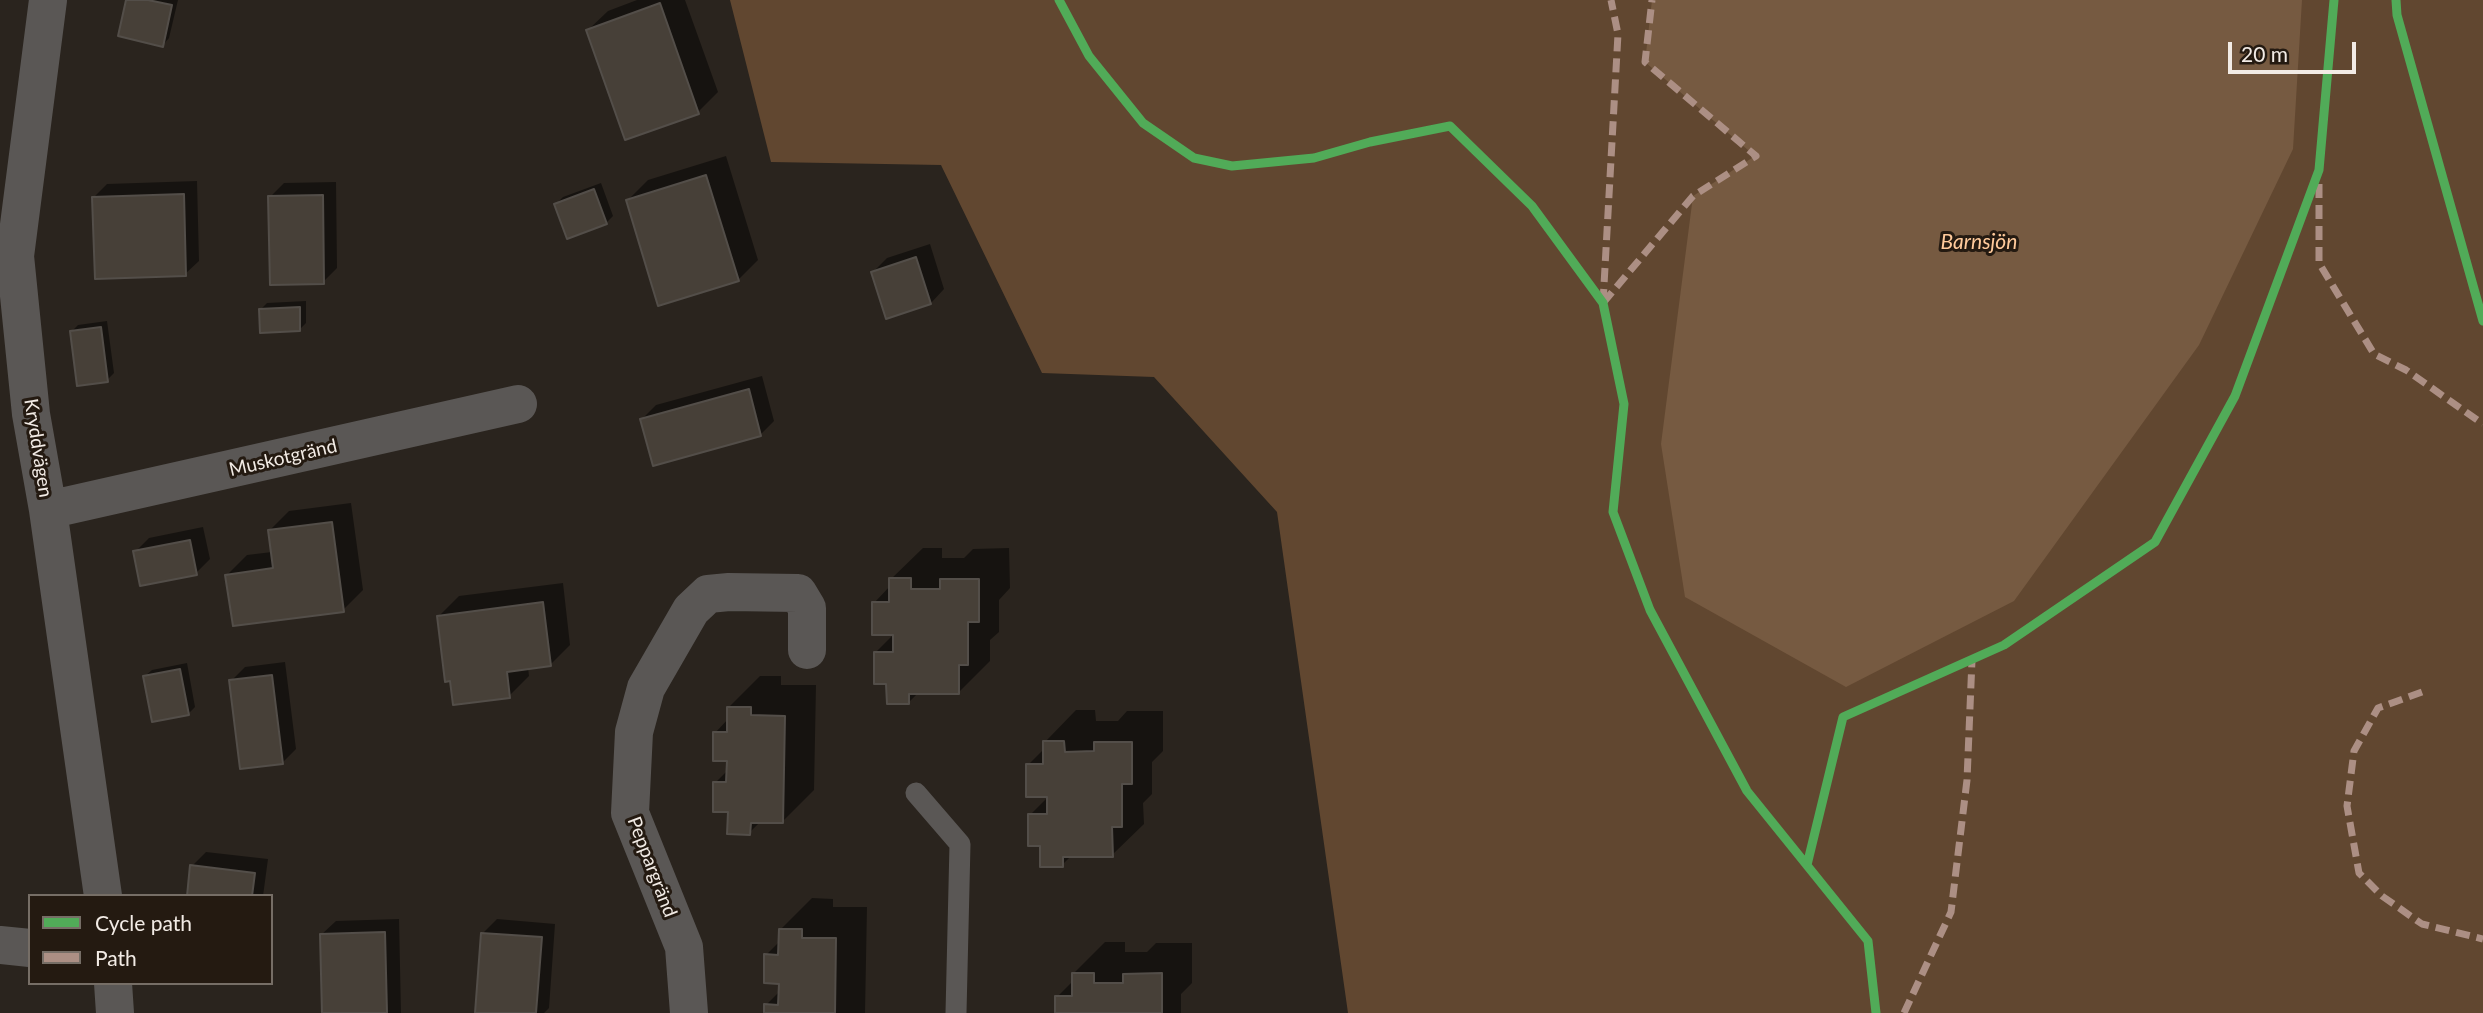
<!DOCTYPE html>
<html>
<head>
<meta charset="utf-8">
<style>
  body { margin:0 }
  #map { position:relative; width:2483px; height:1013px; overflow:hidden; background:#2a241e; font-family:Lato,sans-serif }
  canvas { display:block }
  .legend { position:absolute; left:28px; top:894px; width:245px; height:91px; box-sizing:border-box; background:#241a11; border:2px solid #766e66; margin:0; padding:9px 12px; list-style:none; font-size:21px; color:#f2ebe5 }
  .legend li { display:flex; align-items:center; gap:14px; height:35px }
  .legend b { width:35px; border:2px solid #766e66 }
  .scale { position:absolute; left:2228px; top:42px; width:128px; height:32px; box-sizing:border-box; border:4px solid #f2ebe5; border-top:0; padding-left:9px; font-size:21px; line-height:24px; white-space:nowrap; color:#f2ebe5; -webkit-text-stroke:5px #241a11; paint-order:stroke }
</style>
</head>
<body>
<div id="map">
<canvas width="2483" height="1013"></canvas>
<ul class="legend">
<li><b style="height:9px;background:#51ab58"></b>Cycle path</li>
<li><b style="height:9px;background:#ac8f84"></b>Path</li>
</ul>
<div class="scale">20 m</div>
</div>
<script>
const ctx = document.querySelector('canvas').getContext('2d');
ctx.lineJoin = 'round';
function paint(path, color) {
  ctx.fillStyle = color;
  ctx.fill(path, 'evenodd');
}
function strokePath(path, color, width, dash) {
  ctx.strokeStyle = color;
  ctx.lineWidth = width;
  ctx.lineCap = dash ? 'butt' : 'round';
  ctx.setLineDash(dash || []);
  ctx.stroke(path);
}
function label(font, color, halo, rows, align = 'center') {
  ctx.font = font + ' Lato,sans-serif';
  ctx.lineWidth = 6;
  ctx.setLineDash([]);
  ctx.textBaseline = 'middle';
  ctx.strokeStyle = halo;
  ctx.fillStyle = color;
  for (const [text, x, y, turn = 0] of rows) {
    ctx.save();
    ctx.translate(x, y);
    ctx.rotate((+turn || 0) * Math.PI / 180);
    ctx.textAlign = isNaN(turn) ? turn : align;
    if (halo) ctx.strokeText(text, 0, 0);
    ctx.fillText(text, 0, 0);
    ctx.restore();
  }
}
const forest = new Path2D(`
  M 730,0 L 2483,0 L 2483,1013 L 1348,1013 L 1277,512 L 1154,377 L 1042,373 L 941,165 L 771,162 Z`);
const water = new Path2D(`
  M 1652,0 L 2302,0 L 2293,149 L 2199,345 L 2014,601 L 1846,687 L 1685,597 L 1661,444 L 1693,196 L 1755,156 L 1645,62 Z`);
const shadow = new Path2D(`
  M 128,0 L 178,0 L 169,38 L 163,45 Z
  M 637,0 L 685,0 L 718,92 L 698,112 L 588,30 L 608,11 Z
  M 726,156 L 758,260 L 738,280 L 628,200 L 648,180 Z
  M 197,181 L 199,261 L 185,274 L 93,198 L 107,184 Z
  M 336,182 L 337,268 L 323,282 L 270,197 L 284,183 Z
  M 601,183 L 613,216 L 606,223 L 556,204 L 563,197 Z
  M 930,244 L 944,289 L 931,303 L 873,272 L 887,258 Z
  M 306,301 L 306,323 L 300,329 L 261,309 L 267,303 Z
  M 107,321 L 114,373 L 107,380 L 71,332 L 78,325 Z
  M 762,376 L 774,421 L 760,435 L 642,419 L 656,405 Z
  M 351,503 L 363,590 L 343,610 L 227,575 L 247,555 L 272,552 L 269,531 L 289,511 Z
  M 203,527 L 210,559 L 196,573 L 135,552 L 149,538 Z
  M 923,548 L 942,548 L 942,558 L 964,558 L 973,549 L 1009,548 L 1010,588 L 999,600 L 999,632 L 990,640 L 990,661 L 959,692 L 918,693 L 909,702 L 888,682 L 876,652 L 895,633 L 874,603 L 891,585 L 891,579 Z
  M 563,583 L 570,645 L 550,665 L 528,667 L 529,676 L 509,696 L 439,616 L 459,596 Z
  M 285,662 L 296,749 L 282,763 L 231,681 L 245,667 Z
  M 187,663 L 195,707 L 188,714 L 145,676 L 152,670 Z
  M 760,676 L 781,676 L 781,685 L 816,685 L 814,790 L 782,822 L 761,821 L 749,833 L 730,810 L 715,783 L 729,769 L 729,759 L 715,733 L 729,718 L 729,707 Z
  M 1076,710 L 1095,710 L 1096,721 L 1118,721 L 1127,711 L 1163,711 L 1163,751 L 1152,762 L 1152,794 L 1143,803 L 1144,824 L 1112,855 L 1072,855 L 1062,865 L 1042,844 L 1030,815 L 1049,796 L 1028,765 L 1045,748 L 1045,742 Z
  M 206,852 L 268,859 L 263,896 L 188,896 L 192,866 Z
  M 812,898 L 833,899 L 833,907 L 867,907 L 865,1013 L 766,1013 L 766,1005 L 780,991 L 780,982 L 766,955 L 780,941 L 780,930 Z
  M 399,919 L 401,1013 L 324,1013 L 322,934 L 336,921 Z
  M 497,919 L 555,924 L 549,1008 L 544,1013 L 477,1013 L 483,933 Z
  M 1105,942 L 1125,942 L 1125,952 L 1147,952 L 1156,943 L 1192,943 L 1192,983 L 1181,994 L 1181,1013 L 1057,1013 L 1057,997 L 1074,980 L 1074,973 Z`);
const building = new Path2D(`
  M 126,0 L 148,0 L 172,5 L 163,47 L 118,36 Z
  M 660,3 L 699,114 L 625,140 L 586,30 Z
  M 706,175 L 739,281 L 658,306 L 626,200 Z
  M 594,189 L 607,224 L 567,239 L 554,204 Z
  M 184,194 L 186,276 L 95,279 L 92,197 Z
  M 323,195 L 324,284 L 270,285 L 268,196 Z
  M 916,257 L 931,304 L 886,319 L 871,272 Z
  M 300,307 L 300,331 L 260,333 L 259,309 Z
  M 101,327 L 108,382 L 77,386 L 70,331 Z
  M 749,389 L 761,436 L 653,466 L 640,419 Z
  M 332,522 L 344,612 L 233,626 L 225,575 L 273,568 L 268,530 Z
  M 190,540 L 197,575 L 140,586 L 133,551 Z
  M 889,578 L 911,578 L 911,589 L 940,589 L 940,579 L 979,579 L 979,622 L 968,622 L 968,665 L 959,665 L 959,694 L 909,694 L 909,704 L 887,704 L 886,684 L 874,684 L 874,652 L 893,652 L 893,635 L 872,635 L 872,602 L 889,602 Z
  M 543,602 L 551,666 L 507,672 L 510,698 L 453,705 L 450,681 L 445,682 L 437,616 Z
  M 180,669 L 189,715 L 152,722 L 143,676 Z
  M 272,675 L 283,764 L 240,769 L 229,680 Z
  M 727,707 L 751,707 L 751,715 L 785,716 L 783,823 L 751,823 L 750,835 L 727,834 L 728,812 L 713,812 L 713,782 L 726,782 L 727,761 L 713,761 L 713,732 L 727,732 Z
  M 1043,741 L 1064,741 L 1065,752 L 1094,751 L 1094,742 L 1132,742 L 1132,784 L 1122,784 L 1122,827 L 1112,827 L 1113,857 L 1063,857 L 1063,867 L 1040,867 L 1040,846 L 1028,846 L 1028,814 L 1047,814 L 1047,797 L 1026,797 L 1026,764 L 1043,764 Z
  M 190,865 L 255,873 L 252,896 L 187,896 Z
  M 779,929 L 802,929 L 802,938 L 836,938 L 835,1013 L 764,1013 L 764,1004 L 778,1005 L 779,984 L 764,983 L 764,954 L 778,955 Z
  M 385,932 L 387,1013 L 322,1013 L 320,934 Z
  M 481,933 L 542,937 L 536,1013 L 475,1013 Z
  M 1072,973 L 1094,973 L 1094,983 L 1123,983 L 1123,974 L 1162,973 L 1162,1013 L 1055,1013 L 1055,996 L 1072,996 Z`);
const path = new Path2D(`
  M 2319,170 L 2334,0
  M 1807,865 L 1843,717 L 1972,660`);
const service = new Path2D(`
  M 916,793 L 960,844 L 956,1013`);
const minor = new Path2D(`
  M 48,0 L 15,256 L 31,414 L 48,510 L 103,896
  M 48,510 L 518,404
  M 0,945 L 30,948
  M 113,983 L 115,1013
  M 689,1013 L 684,947 L 630,813 L 634,732 L 646,688 L 691,610 L 708,594 L 729,592 L 798,593 L 807,608 L 807,650`);
const quiet = new Path2D(`
  M 2319,184 L 2319,263 L 2374,354 L 2406,370 L 2483,424
  M 1603,303 L 1618,34 L 1611,0
  M 1603,303 L 1693,196 L 1756,156 L 1645,62 L 1652,0
  M 2422,692 L 2378,708 L 2354,751 L 2347,806 L 2359,873 L 2382,896 L 2422,924 L 2483,939
  M 1904,1013 L 1951,912 L 1967,780 L 1972,660 L 1975,658`);
const cycleway = new Path2D(`
  M 1059,0 L 1089,56 L 1143,123 L 1194,158 L 1232,166 L 1314,158 L 1370,142 L 1450,126 L 1532,206 L 1603,303 L 1624,404 L 1613,512 L 1650,610 L 1747,791 L 1868,941 L 1876,1013
  M 2396,0 L 2397,15 L 2483,321
  M 1807,865 L 1843,717 L 2004,645 L 2155,542 L 2235,396 L 2319,170 L 2334,0`);
const streetNames = [
  ["Kryddvägen",38,448,81],
  ["Muskotgränd",283,458,-13],
  ["Peppargränd",652,867,69]
];
const waterNames = [
  ["Barnsjön",1979,242]
];
paint(forest, '#614730');
paint(water, '#765a41');
paint(shadow, '#0007');
paint(building, '#474038');
strokePath(building, '#534e49', 2);
strokePath(path, '#5e5a58', 4.5, [3.5, 3.5]);
strokePath(service, '#5a5755', 21);
strokePath(minor, '#5a5755', 38);
strokePath(quiet, '#ac8f84', 7, [14, 7]);
strokePath(cycleway, '#51ab58', 9);
label('19px', '#f2ebe5', '#241a11', streetNames);
label('italic 21px', '#ffca9b', '#241a11', waterNames);
</script>
</body>
</html>
